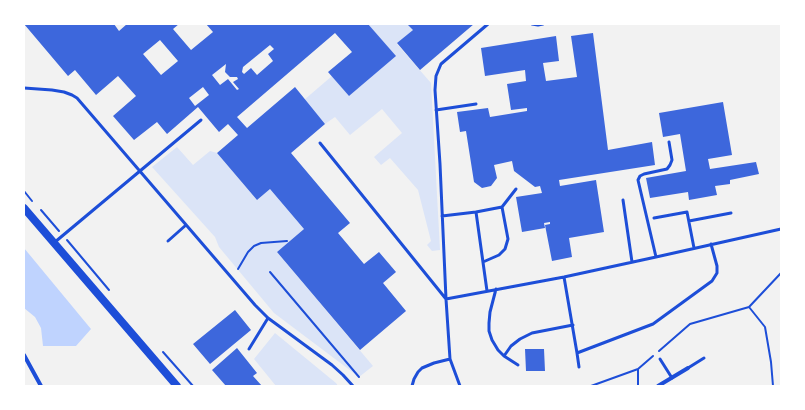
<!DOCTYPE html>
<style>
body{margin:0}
#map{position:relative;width:805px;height:410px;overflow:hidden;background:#f2f2f2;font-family:Helvetica,sans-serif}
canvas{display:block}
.frame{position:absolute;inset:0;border:25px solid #fff;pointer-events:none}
</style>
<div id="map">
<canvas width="805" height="410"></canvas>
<div class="frame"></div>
</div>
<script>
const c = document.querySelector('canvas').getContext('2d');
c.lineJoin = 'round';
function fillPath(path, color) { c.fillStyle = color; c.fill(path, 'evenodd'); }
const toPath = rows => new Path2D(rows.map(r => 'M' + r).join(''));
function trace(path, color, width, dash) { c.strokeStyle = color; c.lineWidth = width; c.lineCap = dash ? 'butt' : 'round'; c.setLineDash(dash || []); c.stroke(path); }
fillPath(toPath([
 [368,24,407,24,413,30,397,44,431,83,440,250,432,251,427,245,431,241,418,190,390,158,381,165,374,157,402,133,382,109,350,135,335,117,325,124,304,100,332,76,349,96,395,56],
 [177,147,193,165,210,151,217,153,257,200,270,189,304,229,277,252,373,366,359,377,274,313,219,247,215,237,152,167],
 [275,333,336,383,338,386,276,386,254,359]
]), '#dbe4f7');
fillPath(toPath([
 [24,248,91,329,76,346,43,346,41,328,35,317,24,308]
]), '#bfd3fe');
fillPath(toPath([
 [24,24,114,24,119,31,127,24,179,24,173,29,191,50,213,32,206,24,368,24,396,56,349,96,328,72,352,52,335,33,237,117,247,128,295,87,325,124,291,153,350,223,338,233,364,264,379,252,396,272,383,283,406,311,360,350,277,252,304,229,270,189,257,200,217,153,238,135,228,124,219,132,198,107,167,134,157,122,134,140,113,116,136,96,118,76,96,95,75,70,68,76],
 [160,40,178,61,161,75,143,54],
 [270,45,274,49,268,54,273,61,257,75,251,68,244,74,242,72,243,67],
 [226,64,225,72,230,77,237,77,238,79,233,82,239,89,237,90,228,79,220,85,212,75],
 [203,87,209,95,195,106,189,98],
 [407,24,474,24,420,70,397,43,413,30],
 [593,33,608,150,652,142,655,165,559,180,560,186,596,180,604,232,569,238,572,257,552,261,545,225,550,224,550,222,544,223,545,228,522,232,516,197,542,193,540,186,535,187,514,171,512,161,494,165,497,178,491,186,482,188,474,182,466,131,460,132,457,112,488,108,490,117,527,111,527,108,511,110,507,84,526,81,525,70,485,76,481,48,556,36,559,61,543,63,546,81,577,77,571,36],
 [723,102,732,155,708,159,710,169,756,162,759,174,730,180,730,184,715,186,717,195,689,200,688,192,650,198,646,178,686,171,680,134,663,137,659,113],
 [235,310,251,330,210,364,193,344],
 [237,348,257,373,253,376,262,386,226,386,212,370],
 [525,349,544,349,545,371,526,371]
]), '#3d67dc');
trace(toPath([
 [24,191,32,201],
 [41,210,59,231],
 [67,240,109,290],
 [238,269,248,252,254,246,261,243,287,241],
 [270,272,359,377],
 [749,307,765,327,771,362,773,386],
 [659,351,690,324,749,307,781,273],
 [163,352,193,386],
 [638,369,638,386],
 [591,386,638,369,653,356]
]), '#1d4ed8', 2);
trace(toPath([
 [532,24,538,25,543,24],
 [24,88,52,90,64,92,72,95,77,98,255,305,268,318,332,365,343,375,353,386],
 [436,110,476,104],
 [320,143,446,299,564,277,656,257,781,229],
 [623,200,632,262],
 [442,216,476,212],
 [654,218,687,212,694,248],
 [689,221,731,213],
 [168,241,186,225],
 [55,242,201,120],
 [656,257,638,180,640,176,644,174,667,169,670,165,672,160,669,142],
 [483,262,499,255,505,249,508,239,502,207],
 [564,277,577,353,653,324,712,281,717,273,717,266,711,244],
 [496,289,490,312,489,323,489,331,492,340,498,350,504,356,518,365],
 [487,291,476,212,502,207,516,189],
 [249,349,268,318],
 [577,353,579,367],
 [504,356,511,346,520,339,532,333,573,325],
 [660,359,672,378],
 [688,368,704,358],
 [412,386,414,379,418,372,422,368,434,363,450,359],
 [460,386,450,359,446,299,440,164,435,90,436,76,441,64,488,24]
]), '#1d4ed8', 3);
trace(toPath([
 [24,355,41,386],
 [658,386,688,368]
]), '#1d4ed8', 4);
trace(toPath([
 [24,208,177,386]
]), '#1d4ed8', 8);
</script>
